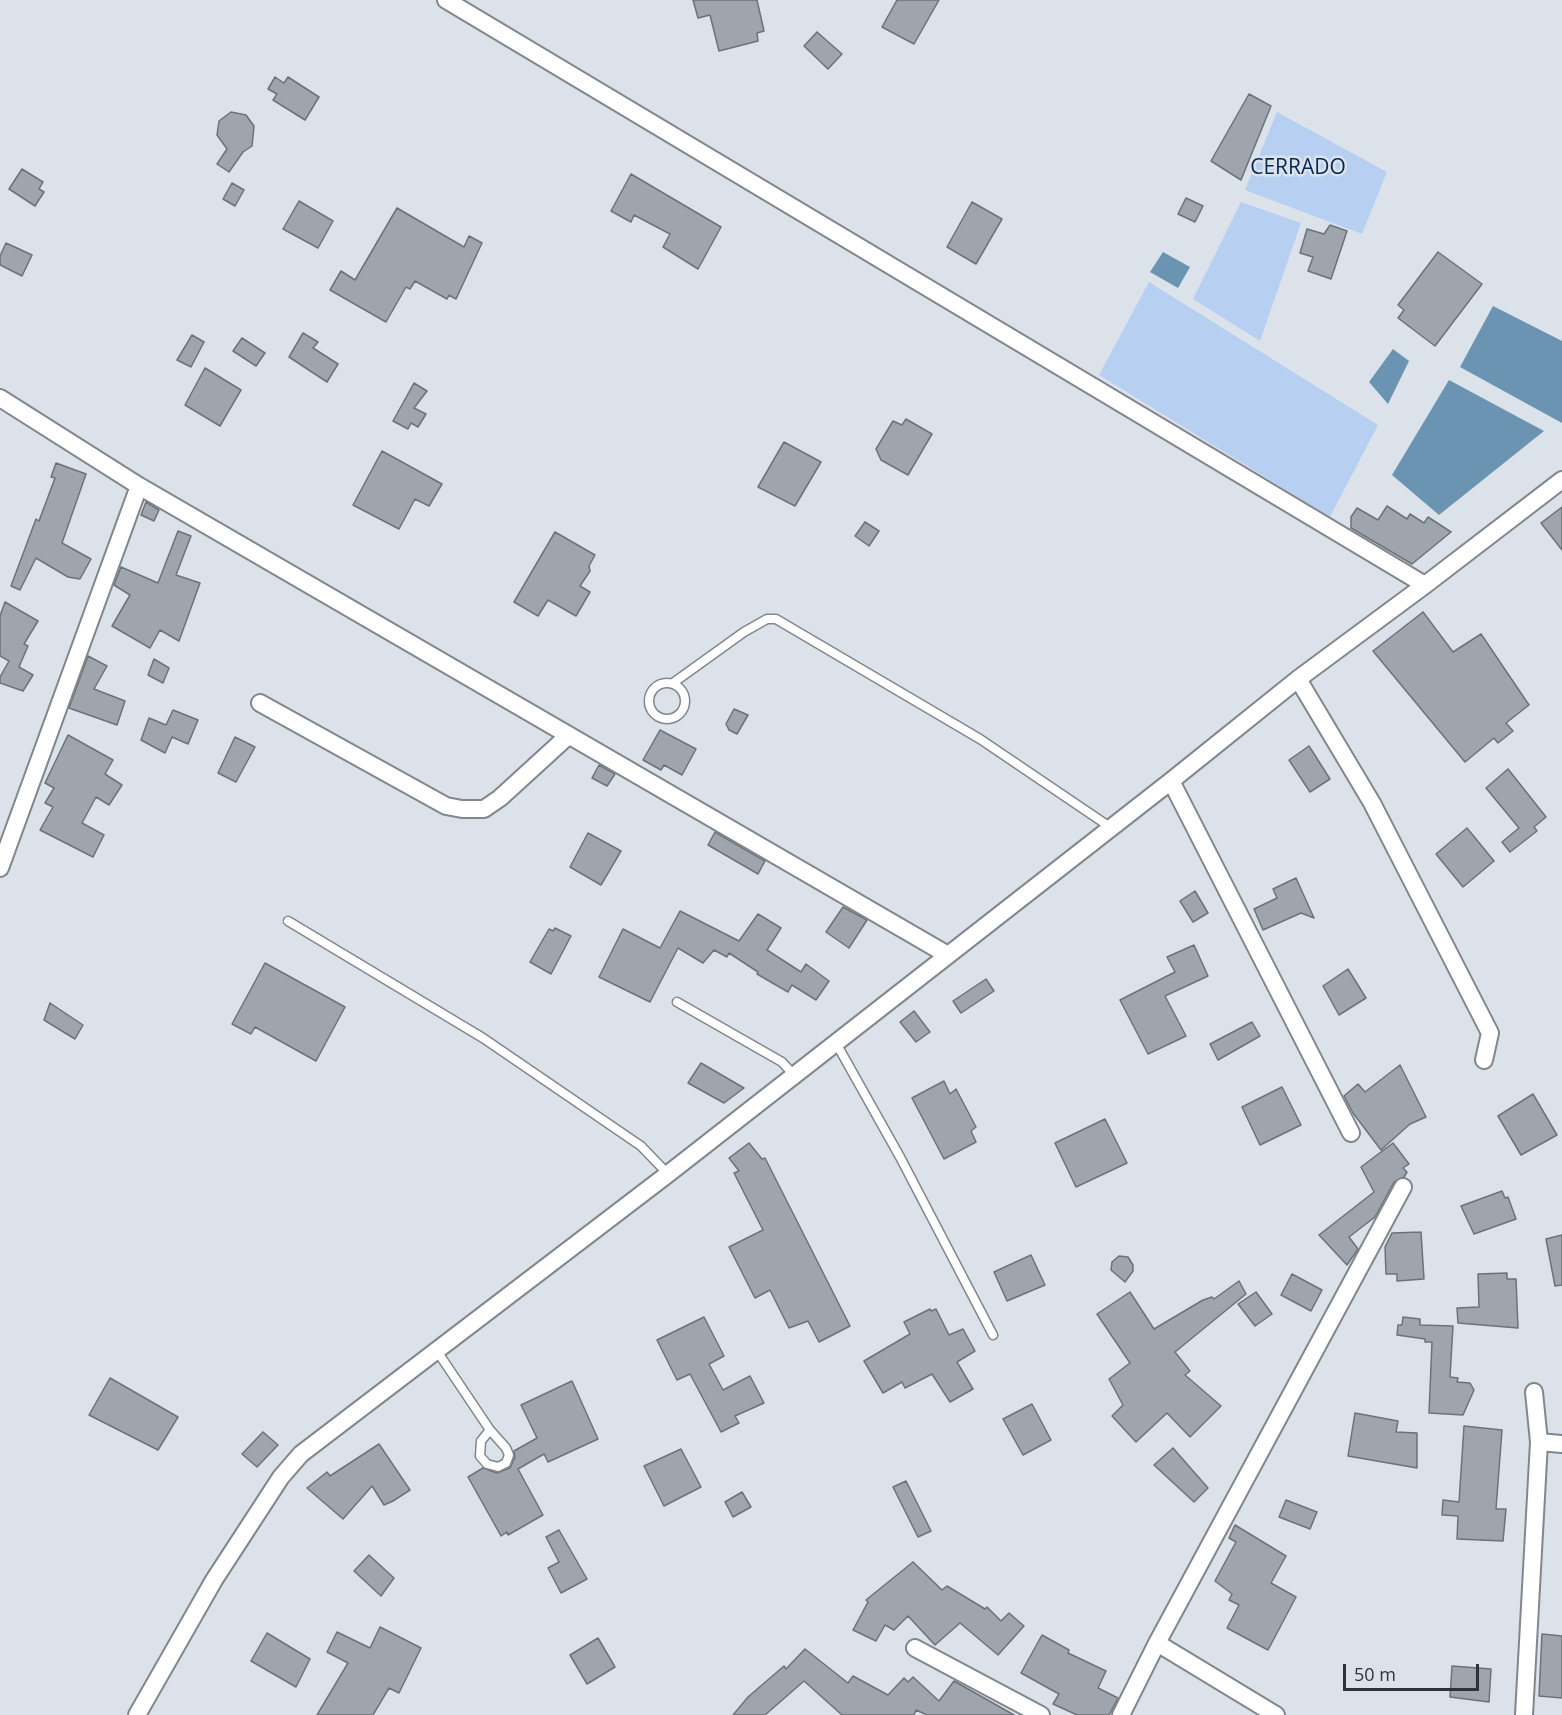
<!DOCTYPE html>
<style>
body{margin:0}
#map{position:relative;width:1562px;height:1715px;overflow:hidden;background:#dce2ea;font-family:"Open Sans",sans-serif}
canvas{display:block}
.scale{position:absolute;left:1343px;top:1664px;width:136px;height:27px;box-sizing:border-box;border:3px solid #303336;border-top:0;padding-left:8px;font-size:18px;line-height:21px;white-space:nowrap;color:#303336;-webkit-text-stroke:4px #dce2ea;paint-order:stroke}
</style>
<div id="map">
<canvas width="1562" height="1715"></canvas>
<div class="scale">50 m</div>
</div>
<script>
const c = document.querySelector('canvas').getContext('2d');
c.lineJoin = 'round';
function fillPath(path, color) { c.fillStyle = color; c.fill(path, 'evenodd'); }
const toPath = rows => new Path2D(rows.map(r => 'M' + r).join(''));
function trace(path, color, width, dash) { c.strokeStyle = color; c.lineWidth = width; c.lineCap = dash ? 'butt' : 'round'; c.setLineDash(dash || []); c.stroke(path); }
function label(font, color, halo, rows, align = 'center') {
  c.font = font + ' "Open Sans",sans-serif'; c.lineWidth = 5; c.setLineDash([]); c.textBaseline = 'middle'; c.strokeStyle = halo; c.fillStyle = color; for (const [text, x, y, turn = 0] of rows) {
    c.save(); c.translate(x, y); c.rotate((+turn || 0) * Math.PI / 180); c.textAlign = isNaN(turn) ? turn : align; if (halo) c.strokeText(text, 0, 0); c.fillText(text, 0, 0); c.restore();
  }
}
fillPath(toPath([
 [1277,112,1387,172,1362,234,1245,190],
 [1241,202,1301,223,1260,341,1193,299],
 [1149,282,1378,425,1330,517,1099,375]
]), '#b7d0f2');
fillPath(toPath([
 [1163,252,1190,267,1178,288,1150,272],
 [1493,306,1562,341,1562,423,1460,367],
 [1393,349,1409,361,1388,404,1369,382],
 [1449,380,1544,431,1439,515,1392,475]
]), '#6a94b1');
const building = toPath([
 [693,0,757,0,764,31,757,33,758,41,719,51,710,15,698,18,693,0],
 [897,0,939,0,914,44,882,27,897,0],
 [817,32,842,54,828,69,804,46,817,32],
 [275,77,284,83,288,77,319,97,305,120,273,100,277,94,268,89,275,77],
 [1249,94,1271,106,1241,180,1211,161,1249,94],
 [231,112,246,115,254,126,252,146,243,152,229,172,217,164,227,149,217,135,219,121,231,112],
 [22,169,43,182,39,189,44,192,35,206,9,189,22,169],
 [631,174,721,227,698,269,663,247,670,234,634,215,631,222,611,211,631,174],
 [232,183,244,190,235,206,223,199,232,183],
 [1186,198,1203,206,1195,222,1178,214,1186,198],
 [299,201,333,221,318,248,283,229,299,201],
 [972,202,1002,219,976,264,947,247,972,202],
 [397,208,464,247,469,236,482,243,456,299,449,295,447,299,415,281,410,289,406,287,386,322,330,290,341,271,355,280,397,208],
 [1330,225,1347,231,1331,279,1308,271,1313,257,1300,253,1307,229,1324,234,1330,225],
 [6,243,32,255,22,276,0,265,0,256,6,243],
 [1438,252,1482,284,1435,346,1398,318,1404,310,1398,305,1438,252],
 [303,333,318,342,313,348,338,364,327,382,289,357,303,333],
 [192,335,204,342,191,367,177,360,192,335],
 [242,338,265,353,256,366,233,351,242,338],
 [205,368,241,390,220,426,185,405,205,368],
 [414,383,427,391,414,408,426,414,418,427,411,423,408,429,393,421,414,383],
 [906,419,932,434,908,475,881,460,876,449,893,421,902,425,906,419],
 [784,442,821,462,795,506,758,487,784,442],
 [382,451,442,484,429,506,415,499,399,529,353,505,382,451],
 [56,463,86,474,62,543,91,559,80,579,68,577,36,558,20,590,11,586,36,519,39,521,55,478,51,477,56,463],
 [146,502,159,510,154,521,141,515,146,502],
 [1387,506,1407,519,1410,514,1424,523,1428,517,1451,532,1412,564,1351,528,1351,517,1357,508,1378,520,1387,506],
 [1562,507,1562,550,1541,523,1562,507],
 [865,522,879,531,869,546,855,536,865,522],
 [178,531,191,536,176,575,200,583,179,641,160,630,150,648,112,626,130,595,114,585,121,567,158,583,178,531],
 [555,532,595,555,589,566,590,571,580,586,590,592,576,616,548,600,538,616,514,602,555,532],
 [5,602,38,621,24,644,28,646,19,667,33,675,23,691,0,683,0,677,9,661,0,656,0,616,5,602],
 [1423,612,1453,652,1481,634,1529,705,1506,723,1513,731,1498,743,1494,738,1465,762,1373,651,1423,612],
 [88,656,107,666,94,689,125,701,117,725,69,708,88,656],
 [154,659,169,668,163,683,148,675,154,659],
 [734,709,748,715,737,734,729,730,726,724,734,709],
 [173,710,198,720,188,744,172,737,165,753,141,740,149,718,166,725,173,710],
 [660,730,696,749,682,775,664,765,661,770,643,760,660,730],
 [68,735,113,760,105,774,122,785,109,805,96,797,82,823,104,835,93,857,40,830,53,807,45,803,54,788,45,783,68,735],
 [235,737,255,747,236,782,218,773,235,737],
 [1309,746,1330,779,1310,792,1289,760,1309,746],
 [599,765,615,774,607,786,592,778,599,765],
 [1508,769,1546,817,1534,827,1537,831,1510,852,1502,842,1519,828,1486,788,1508,769],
 [1467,828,1494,861,1463,887,1436,854,1467,828],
 [715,832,765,861,758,874,708,845,715,832],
 [588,833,621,851,601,885,570,867,588,833],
 [1296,878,1314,918,1301,913,1263,930,1254,909,1277,898,1273,889,1296,878],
 [1195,891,1208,913,1193,922,1180,901,1195,891],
 [843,907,867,920,849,948,826,932,843,907],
 [680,911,739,941,758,914,781,928,767,950,801,972,806,964,829,981,816,1000,792,985,788,992,757,974,758,972,729,953,727,957,714,950,703,963,678,948,650,1002,599,977,623,929,660,948,680,911],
 [555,928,571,936,551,974,530,962,549,929,553,931,555,928],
 [1194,945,1208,976,1165,996,1186,1036,1148,1054,1120,1000,1175,972,1167,957,1194,945],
 [265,963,345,1007,316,1061,255,1027,251,1034,232,1024,265,963],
 [1348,969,1366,998,1339,1015,1323,986,1348,969],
 [986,979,994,991,961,1013,953,1001,986,979],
 [50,1003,83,1025,75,1039,44,1020,50,1003],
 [914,1011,930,1032,916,1042,900,1022,914,1011],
 [1252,1022,1260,1036,1218,1060,1210,1044,1252,1022],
 [701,1063,744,1088,724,1103,688,1083,701,1063],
 [1400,1065,1426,1117,1410,1124,1381,1150,1353,1113,1344,1096,1358,1084,1365,1092,1400,1065],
 [944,1081,950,1094,956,1089,976,1127,971,1131,976,1142,944,1159,912,1098,944,1081],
 [1282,1087,1301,1125,1260,1145,1242,1107,1282,1087],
 [1533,1094,1557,1135,1521,1155,1498,1116,1533,1094],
 [1105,1119,1127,1163,1076,1187,1055,1143,1105,1119],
 [749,1143,762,1159,765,1158,850,1326,819,1342,808,1321,789,1328,770,1290,755,1298,729,1247,763,1230,734,1173,739,1171,729,1158,749,1143],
 [1393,1143,1409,1164,1403,1168,1407,1172,1404,1177,1394,1182,1375,1217,1349,1237,1358,1249,1347,1265,1319,1235,1374,1192,1361,1167,1393,1143],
 [1502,1191,1505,1198,1508,1197,1516,1219,1474,1234,1461,1206,1502,1191],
 [1421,1232,1424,1279,1397,1281,1397,1274,1386,1274,1385,1247,1392,1233,1421,1232],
 [1562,1235,1562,1285,1555,1286,1546,1239,1562,1235],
 [1031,1255,1045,1285,1007,1301,994,1272,1031,1255],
 [1119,1256,1128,1257,1133,1265,1133,1271,1125,1282,1111,1270,1112,1262,1119,1256],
 [1507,1273,1507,1279,1516,1279,1518,1328,1458,1323,1457,1308,1479,1307,1478,1274,1507,1273],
 [1292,1274,1322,1290,1311,1311,1281,1295,1292,1274],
 [1239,1281,1246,1294,1175,1352,1190,1371,1185,1375,1221,1406,1190,1437,1167,1413,1136,1442,1112,1416,1123,1405,1109,1379,1130,1363,1097,1314,1130,1292,1154,1329,1203,1300,1212,1297,1214,1299,1239,1281],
 [1256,1292,1272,1314,1255,1326,1238,1304,1256,1292],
 [930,1309,931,1311,936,1309,949,1335,963,1329,975,1351,957,1362,973,1389,950,1402,932,1374,905,1388,902,1382,883,1393,864,1361,910,1334,904,1322,930,1309],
 [704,1317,724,1356,709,1364,723,1390,750,1376,764,1403,735,1416,739,1423,721,1432,690,1374,677,1380,657,1340,704,1317],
 [1403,1317,1420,1319,1420,1325,1453,1326,1450,1377,1458,1378,1457,1382,1470,1383,1474,1390,1463,1415,1429,1413,1432,1342,1425,1342,1425,1339,1397,1335,1398,1325,1402,1325,1403,1317],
 [110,1378,178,1417,158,1450,89,1415,110,1378],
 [572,1381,598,1439,548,1462,544,1454,518,1469,543,1515,508,1535,507,1532,501,1536,468,1477,483,1468,497,1473,510,1468,515,1457,514,1451,537,1438,521,1405,572,1381],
 [1032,1404,1051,1440,1023,1455,1003,1419,1032,1404],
 [1355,1413,1398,1421,1396,1432,1417,1433,1417,1468,1348,1456,1355,1413],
 [1464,1426,1502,1430,1496,1509,1506,1509,1503,1541,1457,1539,1458,1516,1442,1515,1443,1500,1459,1502,1464,1426],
 [263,1432,278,1445,257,1467,242,1454,263,1432],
 [379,1444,410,1490,393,1501,384,1505,372,1486,343,1519,307,1488,327,1472,330,1476,379,1444],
 [1173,1448,1208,1488,1194,1502,1154,1465,1173,1448],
 [681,1449,701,1487,664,1506,644,1466,681,1449],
 [906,1481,931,1531,918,1537,893,1487,906,1481],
 [742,1492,751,1507,733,1517,725,1502,742,1492],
 [1286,1500,1317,1512,1310,1529,1279,1517,1286,1500],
 [1235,1525,1286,1556,1271,1583,1296,1597,1268,1650,1227,1628,1239,1605,1229,1600,1232,1594,1215,1581,1236,1542,1229,1538,1235,1525],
 [559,1530,587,1579,561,1593,548,1568,559,1562,546,1537,559,1530],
 [369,1555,394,1578,381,1596,354,1571,369,1555],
 [913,1562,942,1590,947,1586,985,1609,987,1607,1001,1621,1009,1613,1024,1626,998,1655,960,1623,935,1645,908,1616,894,1630,885,1625,876,1641,853,1630,868,1602,866,1600,913,1562],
 [380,1627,421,1648,399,1693,389,1688,373,1715,317,1715,348,1663,327,1652,337,1632,370,1648,380,1627],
 [267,1633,310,1659,296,1687,251,1661,267,1633],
 [1542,1634,1562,1636,1562,1698,1539,1696,1542,1634],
 [1042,1635,1069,1650,1068,1653,1106,1671,1098,1688,1118,1698,1109,1715,1077,1715,1053,1704,1059,1694,1021,1673,1042,1635],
 [598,1638,615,1667,587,1684,570,1655,598,1638],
 [805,1649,848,1683,853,1676,888,1695,904,1678,908,1682,913,1677,939,1701,954,1681,1014,1715,927,1715,916,1710,914,1715,842,1715,804,1681,765,1715,733,1715,748,1697,784,1666,786,1669,805,1649],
 [1452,1666,1491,1669,1489,1702,1450,1697,1452,1666]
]);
fillPath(building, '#9fa5ad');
trace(building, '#6d727a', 1.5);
const lane = toPath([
 '649 701a18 18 0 1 1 36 0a18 18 0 1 1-36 0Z',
 [673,683,744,632,767,619,776,619,980,739,1110,827],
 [288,921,483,1038,641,1146,668,1174],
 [677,1002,782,1062,794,1075],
 [836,1043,900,1157,993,1335],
 [437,1351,490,1430,506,1448,509,1455,506,1463,498,1467,487,1464,480,1456,481,1441,490,1430]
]);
const street = toPath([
 [446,0,1425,585],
 [0,398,139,486,946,954],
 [1298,679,1372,803,1490,1033,1484,1060],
 [260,703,446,806,462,809,484,809,500,798,569,735],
 [1171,781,1351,1133],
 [0,868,139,486],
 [1539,1442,1562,1444],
 [1157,1643,1276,1715],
 [915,1648,1041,1715],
 [137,1715,214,1580,281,1477,301,1454,668,1174,1171,781,1298,679,1425,585,1562,480],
 [1121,1715,1157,1643,1403,1187],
 [1524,1715,1539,1442,1534,1392]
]);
trace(lane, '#82878f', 11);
trace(street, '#82878f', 20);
trace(lane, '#fff', 8);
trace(street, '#fff', 16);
label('21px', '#032957', '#dce2ea', [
 ["CERRADO",1298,168]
]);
</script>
